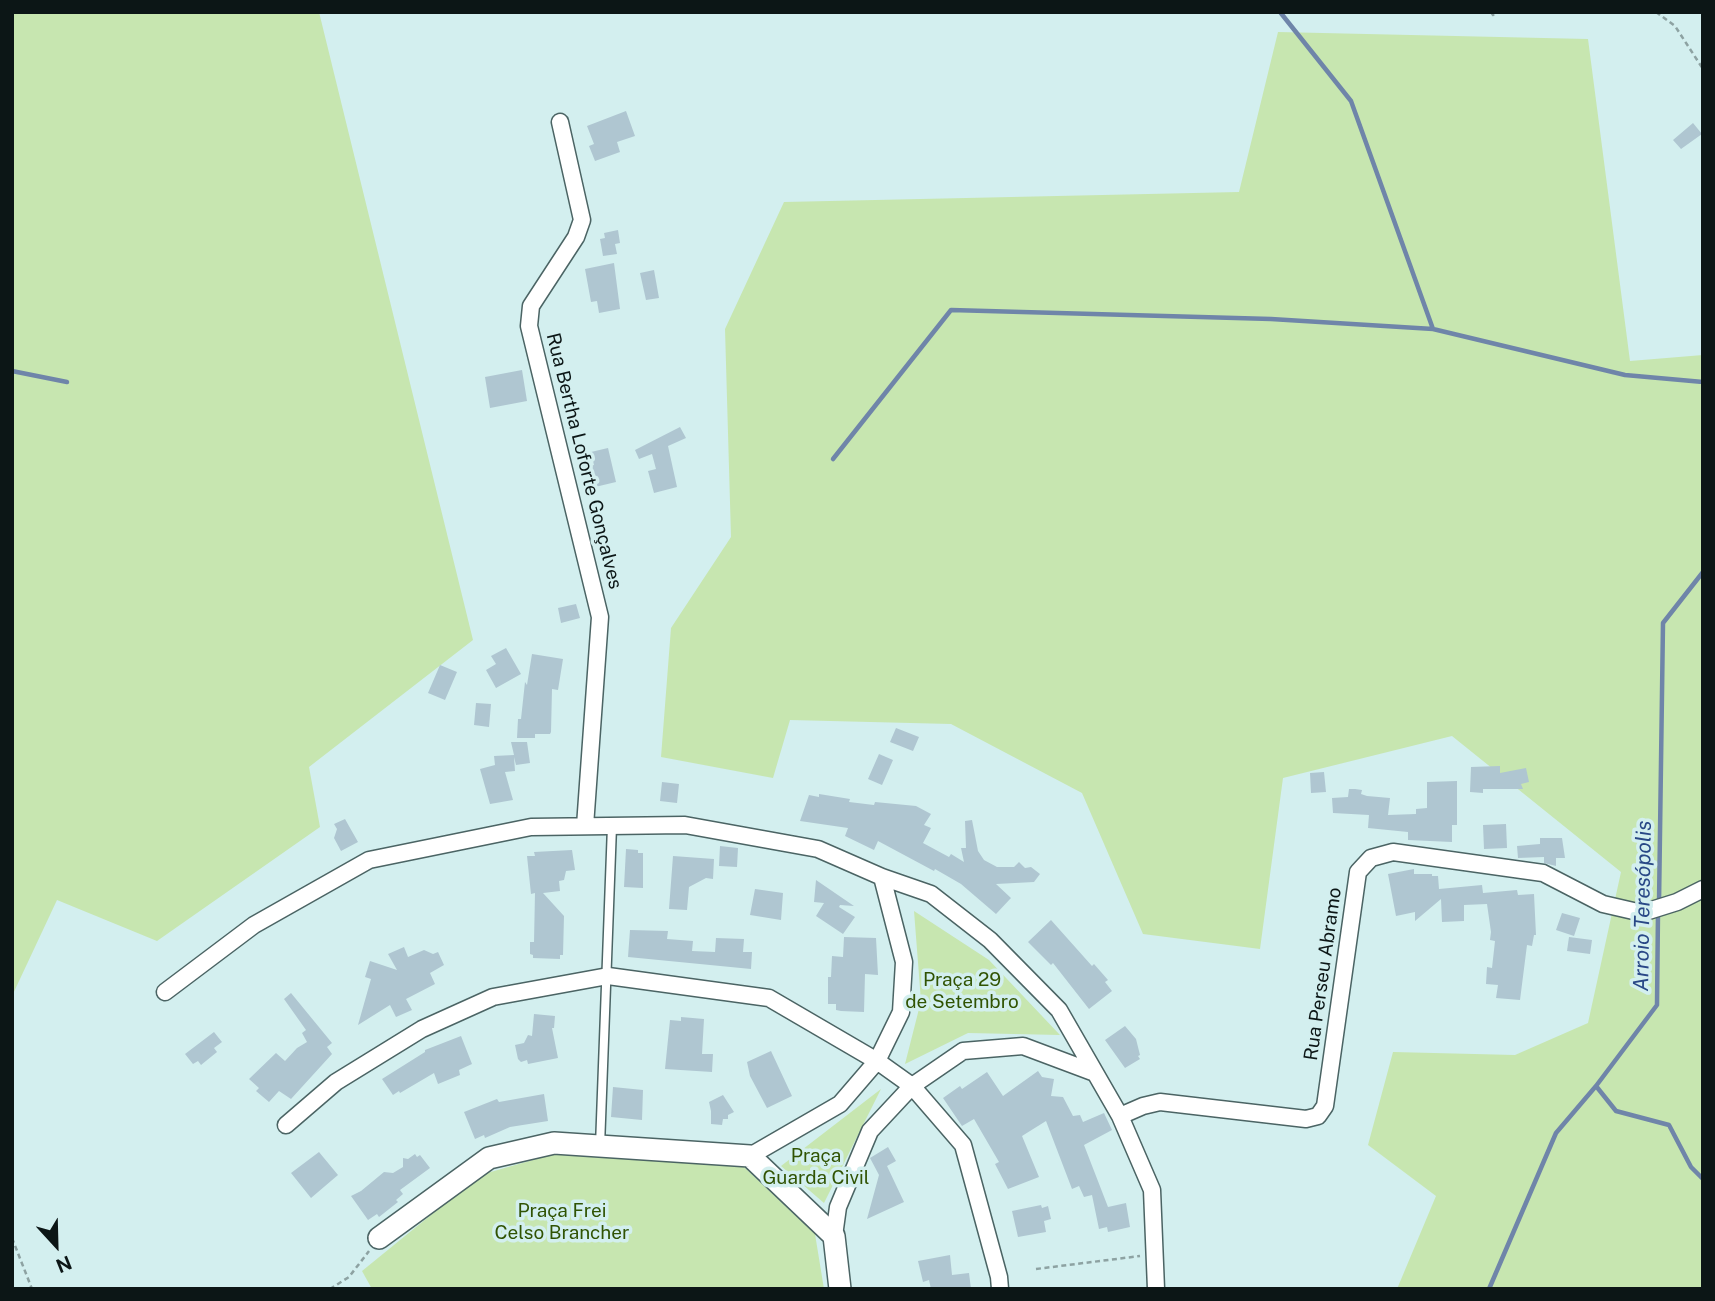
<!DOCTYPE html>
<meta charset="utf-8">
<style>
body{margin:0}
#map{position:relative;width:1715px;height:1301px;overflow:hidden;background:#d3efef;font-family:"Public Sans",sans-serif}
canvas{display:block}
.frame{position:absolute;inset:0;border:14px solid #0c1616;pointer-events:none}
.north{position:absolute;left:21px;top:1210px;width:70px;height:70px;-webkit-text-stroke:5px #d3efef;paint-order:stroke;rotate:158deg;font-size:19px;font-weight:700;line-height:28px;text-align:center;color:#0c1616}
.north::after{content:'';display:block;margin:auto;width:24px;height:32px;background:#0c1616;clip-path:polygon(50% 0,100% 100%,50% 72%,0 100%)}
</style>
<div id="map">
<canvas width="1715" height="1301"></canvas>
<div class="frame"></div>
<div class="north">N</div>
</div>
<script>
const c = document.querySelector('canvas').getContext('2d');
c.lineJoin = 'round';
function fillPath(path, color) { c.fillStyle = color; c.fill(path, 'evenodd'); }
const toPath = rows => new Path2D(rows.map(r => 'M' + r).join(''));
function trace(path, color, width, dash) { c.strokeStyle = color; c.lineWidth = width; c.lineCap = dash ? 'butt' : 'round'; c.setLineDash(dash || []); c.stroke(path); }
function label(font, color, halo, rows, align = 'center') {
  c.font = font + ' "Public Sans",sans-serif'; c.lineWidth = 7; c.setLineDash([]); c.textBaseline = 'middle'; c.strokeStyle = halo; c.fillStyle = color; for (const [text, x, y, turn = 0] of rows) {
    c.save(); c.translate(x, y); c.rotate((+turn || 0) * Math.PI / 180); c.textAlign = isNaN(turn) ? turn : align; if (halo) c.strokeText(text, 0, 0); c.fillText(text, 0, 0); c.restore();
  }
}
fillPath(toPath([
 [12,12,319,12,473,640,309,767,320,827,157,941,57,900,12,996],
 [1278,32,1588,39,1630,361,1703,355,1703,1289,1397,1289,1436,1196,1368,1145,1393,1052,1515,1055,1588,1023,1621,872,1452,736,1283,778,1260,949,1143,934,1082,793,951,724,790,720,773,778,661,757,671,628,731,537,725,329,784,202,1239,192],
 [914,911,989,960,1060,1035,968,1033,905,1064,921,1001],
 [881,1089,824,1203,781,1166],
 [554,1154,742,1165,815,1234,824,1289,372,1289,362,1271,480,1175]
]), '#c7e6b0');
trace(toPath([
 [1280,12,1351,101,1433,329],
 [12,371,67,382],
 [833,459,951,310,1271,319,1433,329,1625,375,1703,382],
 [1659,903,1663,623,1703,572],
 [1596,1086,1616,1111,1669,1125,1691,1167,1703,1179],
 [1489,1289,1556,1133,1596,1086,1657,1005,1658,912]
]), '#6f85a9', 4.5);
fillPath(toPath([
 [626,111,635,136,617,142,620,152,595,161,589,146,594,144,587,126],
 [1693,123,1702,134,1681,149,1673,140],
 [618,230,620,243,615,244,617,254,603,256,600,239,605,238,604,233],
 [614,263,620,309,599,313,597,301,591,302,585,269],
 [654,270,659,298,646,300,640,273],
 [522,370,527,401,490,408,485,377],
 [680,427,686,438,668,446,677,487,654,493,648,471,656,469,652,454,639,459,635,450],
 [608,448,616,482,595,487,590,466,594,465,591,452],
 [576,604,580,618,561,623,558,608],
 [506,648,521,674,496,688,486,670,496,664,491,656],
 [532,654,563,659,558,690,552,689,551,732,550,734,535,734,535,738,517,738,518,719,521,719,525,682,527,685],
 [440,665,457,672,445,700,428,693],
 [476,703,491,704,489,727,474,725],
 [896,728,919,737,913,751,890,742],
 [511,742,527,742,530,763,516,765,514,757,515,771,505,772,513,800,490,804,480,769,495,765,494,756,514,755],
 [879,754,893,760,882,785,868,779],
 [1500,766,1500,773,1526,768,1529,782,1521,784,1523,789,1483,789,1483,793,1470,792,1471,767],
 [1324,772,1326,792,1311,793,1310,773],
 [1457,781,1457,825,1452,825,1452,842,1408,840,1408,832,1368,828,1369,815,1333,813,1332,798,1348,797,1349,789,1355,789,1362,790,1361,794,1367,796,1390,798,1388,815,1416,814,1416,809,1427,808,1427,782],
 [662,782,679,784,677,803,660,801],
 [819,794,850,799,849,802,874,805,875,802,916,806,931,814,924,825,931,828,923,843,949,857,951,854,964,862,961,848,966,848,965,821,972,820,978,851,984,860,997,867,1014,867,1019,862,1025,868,1031,867,1040,874,1034,882,996,884,1011,898,996,914,961,884,935,869,934,871,878,841,874,850,845,836,848,828,800,821,809,795,819,797],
 [345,819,358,842,341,851,334,838,337,829,334,824],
 [1506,824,1507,848,1484,849,1483,825],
 [1540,838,1562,838,1565,858,1556,858,1556,866,1544,863,1544,857,1518,858,1517,846,1540,844],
 [720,846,738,848,737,867,719,866],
 [626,849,638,850,638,853,643,853,643,888,624,887],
 [572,850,575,870,566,871,564,880,559,881,560,891,543,893,564,916,563,955,560,955,560,959,533,958,533,955,530,954,530,942,534,942,535,893,531,894,527,856,535,856,534,852],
 [673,856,714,859,713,879,706,878,689,887,687,910,669,909],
 [1414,869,1414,874,1432,874,1432,876,1438,876,1439,889,1482,885,1483,893,1517,890,1518,895,1534,894,1536,935,1534,935,1532,946,1527,945,1520,1000,1496,998,1498,985,1486,984,1487,967,1492,968,1495,941,1490,940,1491,932,1487,904,1464,905,1464,921,1442,922,1441,899,1415,921,1415,912,1396,916,1388,874],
 [816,880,854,906,840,905,839,907,855,917,843,934,816,916,824,903,814,902],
 [755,889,783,893,781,920,750,915],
 [1562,913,1580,918,1574,936,1556,930],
 [1051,920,1092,966,1094,964,1108,980,1105,982,1112,991,1089,1009,1053,963,1051,965,1028,942],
 [630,930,668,931,667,939,693,941,692,951,715,952,716,938,744,939,743,952,752,952,751,969,628,957],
 [844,937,876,938,878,975,865,974,864,1012,841,1011,836,1010,836,1004,828,1004,828,977,831,977,832,956,843,957],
 [1569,937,1592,940,1590,954,1567,951],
 [404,947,408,957,424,950,433,954,438,952,444,965,430,973,435,984,406,999,412,1010,396,1017,390,1005,358,1025,371,979,365,977,370,961,397,970,388,954],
 [291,993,332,1043,327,1047,332,1054,291,1099,279,1091,269,1102,256,1091,259,1088,249,1079,276,1053,285,1061,297,1048,307,1042,302,1033,306,1030,284,999],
 [534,1014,555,1016,554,1028,552,1028,558,1058,528,1064,527,1060,521,1062,518,1059,515,1045,524,1043,528,1035,532,1036],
 [681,1017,704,1019,702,1054,713,1054,712,1072,665,1069,670,1020,681,1021],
 [1125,1026,1136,1039,1140,1055,1138,1056,1140,1059,1125,1068,1105,1040],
 [214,1032,222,1042,214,1048,217,1052,201,1065,198,1061,193,1064,185,1054],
 [461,1036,472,1064,459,1070,460,1075,438,1084,434,1073,400,1093,399,1091,393,1095,382,1079,425,1052,425,1050],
 [771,1051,792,1096,767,1108,750,1076,747,1062],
 [1038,1071,1042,1077,1054,1079,1051,1096,1063,1097,1073,1116,1080,1115,1083,1122,1104,1113,1112,1130,1084,1145,1108,1207,1126,1203,1130,1227,1108,1232,1107,1227,1099,1229,1092,1195,1084,1197,1079,1186,1072,1189,1046,1121,1022,1136,1039,1177,1008,1189,995,1164,999,1162,974,1119,962,1126,943,1098,960,1086,962,1089,987,1072,1003,1096],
 [613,1087,643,1090,642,1120,611,1117],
 [544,1094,548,1121,510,1127,485,1138,484,1135,475,1139,464,1112,497,1099,499,1102],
 [723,1095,734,1112,728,1115,728,1119,723,1119,722,1125,711,1124,711,1111,709,1102],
 [888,1147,896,1161,887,1166,904,1202,867,1219,879,1175,870,1158],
 [319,1152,338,1175,311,1198,291,1173],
 [415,1154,417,1157,420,1155,430,1168,400,1190,403,1194,396,1200,398,1202,379,1217,377,1214,368,1220,351,1196,361,1191,384,1172,393,1173,403,1167,403,1158,408,1159],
 [1041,1205,1042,1208,1048,1206,1051,1219,1044,1221,1046,1232,1018,1237,1012,1211],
 [950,1255,952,1275,969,1273,971,1289,931,1289,929,1280,923,1282,918,1261]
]), '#afc6d1');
const lane = toPath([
 [600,1146,612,826]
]);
const street = toPath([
 [560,122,582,220,576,237,531,306,529,326,600,617,585,826],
 [165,992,254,925,369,860,531,827,685,825,818,849,882,877,931,894,990,940,1059,1010,1120,1116,1152,1190,1156,1289],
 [1120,1116,1143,1106,1160,1102,1306,1119,1318,1116,1325,1106,1358,872,1371,858,1393,852,1543,873,1603,904,1642,913,1677,902,1703,889],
 [286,1125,336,1082,422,1029,493,997,608,976,769,998,877,1061,912,1086,963,1145,999,1277,1000,1289],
 [750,1156,840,1104,877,1061,901,1012,904,962,882,877],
 [834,1236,838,1207,870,1131,912,1086,963,1051,1023,1046,1095,1073]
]);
const secondary = toPath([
 [379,1238,489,1158,554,1143,750,1156,834,1236,840,1289]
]);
trace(lane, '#4b6464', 11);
trace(street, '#4b6464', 19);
trace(secondary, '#4b6464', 24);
trace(toPath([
 [1491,12,1493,15,1498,12],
 [1656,12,1675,26,1703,69],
 [12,1238,32,1289],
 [1036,1269,1140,1256],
 [330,1289,349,1277,369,1251]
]), '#8da2a2', 2.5, [5, 3.5]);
trace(lane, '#fff', 8);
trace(street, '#fff', 16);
trace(secondary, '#fff', 21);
label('19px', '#0c1616', '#d3efef', [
 ["Rua Bertha Loforte Gonçalves",584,461,76],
 ["Rua Perseu Abramo",1323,974,-82]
]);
label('19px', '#305303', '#d3efef', [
 ["Praça 29",962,980],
 ["de Setembro",962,1002],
 ["Praça",816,1156],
 ["Guarda Civil",816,1178],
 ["Praça Frei",562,1211],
 ["Celso Brancher",562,1233]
]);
label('italic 21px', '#294886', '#d3efef', [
 ["Arroio Teresópolis",1643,906,-89]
]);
</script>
